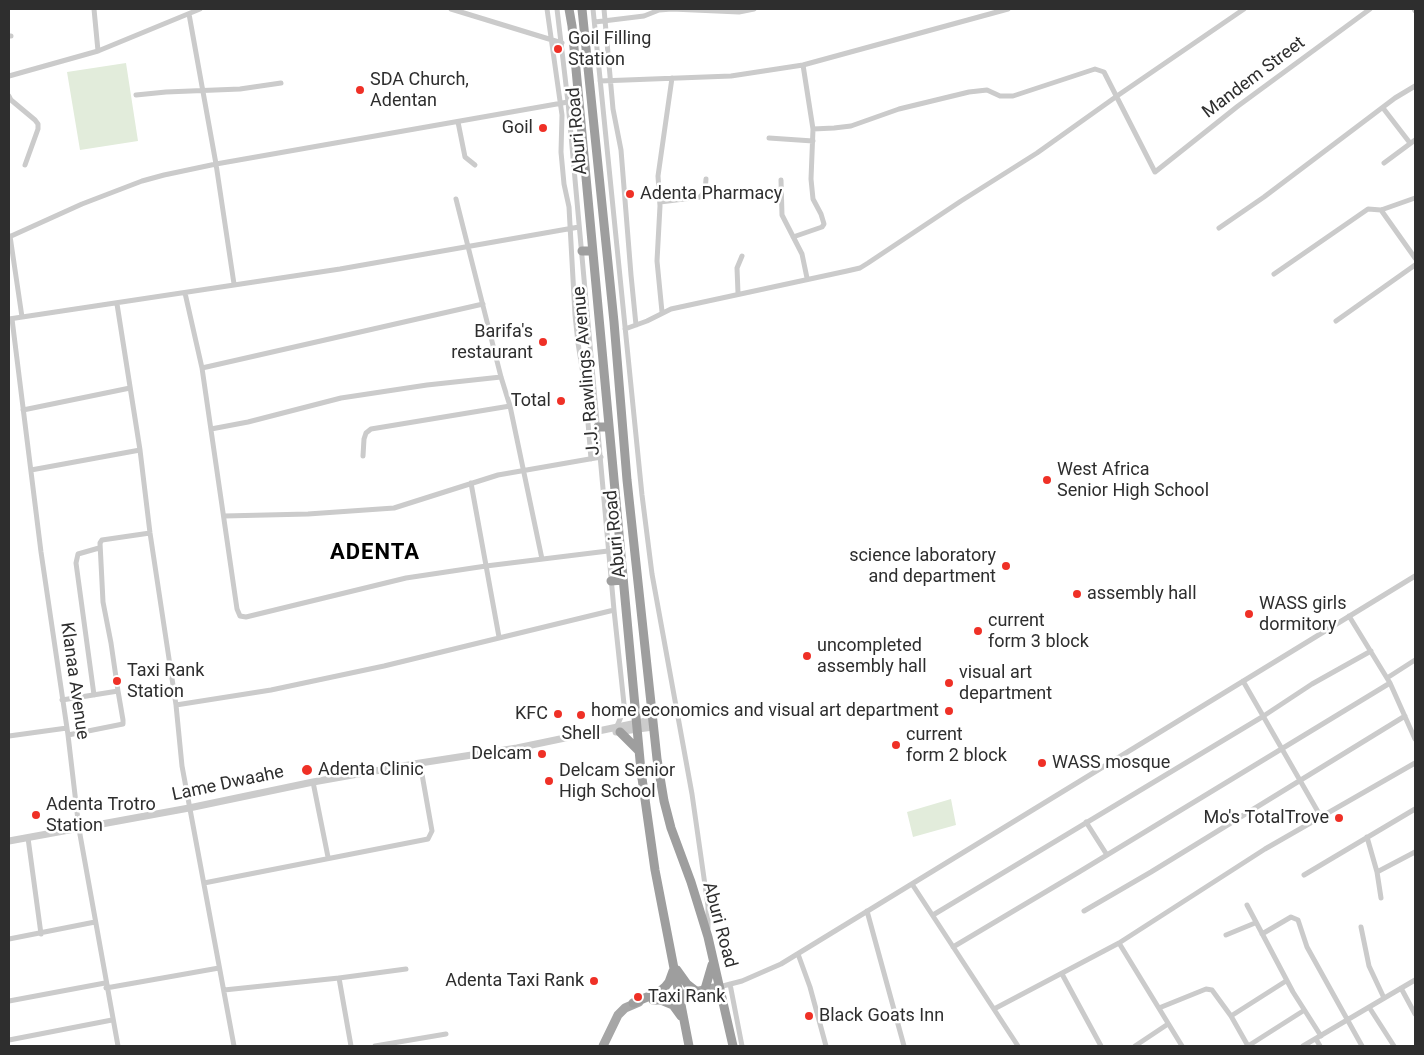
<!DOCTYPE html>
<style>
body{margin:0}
#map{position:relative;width:1424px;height:1055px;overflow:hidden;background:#fff;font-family:Roboto,sans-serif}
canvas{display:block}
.frame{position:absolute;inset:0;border:10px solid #2e2e2e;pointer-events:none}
</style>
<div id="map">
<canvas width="1424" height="1055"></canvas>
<div class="frame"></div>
</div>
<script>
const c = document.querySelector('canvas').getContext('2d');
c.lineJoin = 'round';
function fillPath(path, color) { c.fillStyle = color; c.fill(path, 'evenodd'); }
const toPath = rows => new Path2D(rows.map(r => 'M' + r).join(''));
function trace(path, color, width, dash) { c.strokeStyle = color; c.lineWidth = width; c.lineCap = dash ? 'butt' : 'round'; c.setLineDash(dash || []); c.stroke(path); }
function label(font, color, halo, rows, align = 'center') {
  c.font = font + ' Roboto,sans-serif'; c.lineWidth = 5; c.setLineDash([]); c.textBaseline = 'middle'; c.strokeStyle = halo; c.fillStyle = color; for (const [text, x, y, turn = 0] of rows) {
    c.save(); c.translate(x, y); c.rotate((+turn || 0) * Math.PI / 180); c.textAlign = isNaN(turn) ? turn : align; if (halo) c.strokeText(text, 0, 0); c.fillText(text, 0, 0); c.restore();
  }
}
fillPath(toPath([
 [126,63,138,141,80,150,67,72],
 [951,799,956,825,913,837,907,812]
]), '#e2ecdb');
trace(toPath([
 [94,9,98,51],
 [451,9,562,43],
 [547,9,562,115,561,152,564,184,569,207,575,315,578,343,585,386,591,459],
 [557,9,568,102,614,610,624,704,624,710,617,726],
 [593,9,642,495,652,574,692,794,708,906,708,928],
 [604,9,613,109,621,150,631,275,636,325],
 [1414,9,1415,11],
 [189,14,216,164,234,284],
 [595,22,644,16,659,10,672,9,739,12,754,9],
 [9,36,11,36],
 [9,76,98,51,200,9],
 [600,81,731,76,803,65,1008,9],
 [136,95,166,92,240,89,281,83],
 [9,96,11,100,35,120,38,124,38,129,25,165],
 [1383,108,1410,143],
 [458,122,465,157,475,165],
 [813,129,834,128,851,126,899,109,969,92,987,90,1000,96,1013,96,1095,69,1104,72,1155,172,1238,106,1370,9],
 [769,138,813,141],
 [1384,163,1415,140],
 [781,180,782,215,802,254,807,278],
 [456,199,501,377,510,406,542,559],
 [660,202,700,197,705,191,706,179],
 [1381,210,1415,258],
 [1219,228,1264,197,1395,98,1415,86],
 [10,236,22,317],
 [9,237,82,204,142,181,164,175,216,164,568,102],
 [793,237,822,227,824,224,821,214,813,199,811,179,813,129,803,65],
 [1274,274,1368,209,1381,210,1415,198],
 [185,293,202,368,237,609,240,616,246,617,406,578,486,566,608,551],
 [738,293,737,268,742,256],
 [117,304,140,450,150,533,176,705,182,766,234,1046],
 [662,312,657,261,660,206,658,176,672,78],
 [9,319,340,269,579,227],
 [12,319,41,552,68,735,79,829,118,1046],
 [1336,321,1415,265],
 [625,329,647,321,671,309,847,271,860,268,868,263,961,201,1037,153,1117,96,1244,9],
 [202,368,483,304],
 [23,410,130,388],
 [211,429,248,422,341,398,427,385,501,377],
 [363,456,364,439,366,433,371,429,510,406],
 [31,470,140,450],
 [471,483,499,637],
 [224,516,308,514,394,508,498,475,601,457],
 [1349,616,1390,683,1415,739],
 [1387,678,1415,660],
 [1243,681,1321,817],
 [94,695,76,563,78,554,99,548],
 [62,700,118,691,111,643,103,602,100,543,102,540,150,533],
 [176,705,271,690,384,666,614,610],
 [68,735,123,724,123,720,118,691],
 [9,736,67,728],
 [313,782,328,857],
 [1086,822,1107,855],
 [1367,837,1377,872,1381,898],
 [28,838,41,934],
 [1377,872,1415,852],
 [1304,875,1415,809],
 [204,883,428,839,432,831,420,763],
 [912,884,1018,1046],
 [1247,905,1293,992,1321,1036],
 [867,911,904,1046],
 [1084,911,1151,872,1405,716],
 [933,915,1262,717,1312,684,1371,651],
 [1361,927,1369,966,1384,998],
 [1262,934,1291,917,1298,920,1307,947,1362,1046],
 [1226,935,1255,923],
 [9,939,95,922],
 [1119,943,1182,1046],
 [953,947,1079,872,1390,683],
 [798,954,810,987,826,1046],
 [1062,974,1101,1046],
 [339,978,351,1046],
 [730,984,742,1046],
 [719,987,742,981,781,964,1415,576],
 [106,988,219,968],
 [1401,988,1415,1014],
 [224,990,339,978,406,969],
 [9,1001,105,983],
 [1369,1007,1394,1046],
 [1159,1008,1206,989,1212,990,1231,1016,1248,1046],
 [994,1009,1119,943,1265,849,1415,763],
 [1231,1016,1286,981],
 [1316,1039,1320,1046],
 [9,1040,112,1020],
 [375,1046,446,1034],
 [1135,1046,1168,1024],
 [1248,1046,1303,1011],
 [1303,1046,1415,980]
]), '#cbcbcb', 5);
trace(toPath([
 [616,732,653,727],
 [9,841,189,808,313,782,420,763,517,748,651,720]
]), '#cbcbcb', 7);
trace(toPath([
 [654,1000,719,987],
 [603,1046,618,1015,625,1008,639,1002]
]), '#a6a6a6', 9);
trace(toPath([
 [569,9,572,26,641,771,655,870,689,1046],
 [582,9,614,322,627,480,657,759,664,801,671,828,691,882,708,937,733,1046],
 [582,251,592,251],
 [598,427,609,427],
 [611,581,623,580],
 [620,732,639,751],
 [677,970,687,984,696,991],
 [705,989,712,965],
 [653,1000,661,1000,673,1005,681,1016],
 [633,1003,659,992,665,987,669,982,673,971]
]), '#9e9e9e', 9);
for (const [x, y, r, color] of [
 [558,49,5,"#ef3026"],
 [360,90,5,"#ef3026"],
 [543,128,5,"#ef3026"],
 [630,194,5,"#ef3026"],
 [543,342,5,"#ef3026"],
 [561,401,5,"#ef3026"],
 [1047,480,5,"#ef3026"],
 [1006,566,5,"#ef3026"],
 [1077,594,5,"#ef3026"],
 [1249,614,5,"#ef3026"],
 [978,631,5,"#ef3026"],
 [807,656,5,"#ef3026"],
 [117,681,5,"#ef3026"],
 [949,683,5,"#ef3026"],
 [949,711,5,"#ef3026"],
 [558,714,5,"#ef3026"],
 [581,715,5,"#ef3026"],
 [896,745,5,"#ef3026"],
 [542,754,5,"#ef3026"],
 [1042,763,5,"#ef3026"],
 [307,770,6,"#ef3026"],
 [549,781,5,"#ef3026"],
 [36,815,5,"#ef3026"],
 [1339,818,5,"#ef3026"],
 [594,981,5,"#ef3026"],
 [638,997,5,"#ef3026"],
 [809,1016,5,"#ef3026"]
]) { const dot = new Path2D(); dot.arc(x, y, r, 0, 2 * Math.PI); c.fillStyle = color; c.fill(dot); trace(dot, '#fff', 2); }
label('18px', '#2e2e2e', '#fff', [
 ["Goil Filling",568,39],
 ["Station",568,60],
 ["SDA Church,",370,80],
 ["Adentan",370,101],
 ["Goil",533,128,"right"],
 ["Adenta Pharmacy",640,194],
 ["Barifa's",533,332,"right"],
 ["restaurant",533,353,"right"],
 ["Total",551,401,"right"],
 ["West Africa",1057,470],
 ["Senior High School",1057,491],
 ["science laboratory",996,556,"right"],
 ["and department",996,577,"right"],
 ["assembly hall",1087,594],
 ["WASS girls",1259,604],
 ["dormitory",1259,625],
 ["current",988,621],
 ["form 3 block",988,642],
 ["uncompleted",817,646],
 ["assembly hall",817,667],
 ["Taxi Rank",127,671],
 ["Station",127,692],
 ["visual art",959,673],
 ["department",959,694],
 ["home economics and visual art department",939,711,"right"],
 ["KFC",548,714,"right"],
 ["Shell",581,734,"center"],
 ["current",906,735],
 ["form 2 block",906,756],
 ["Delcam",532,754,"right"],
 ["WASS mosque",1052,763],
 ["Adenta Clinic",318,770],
 ["Delcam Senior",559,771],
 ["High School",559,792],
 ["Adenta Trotro",46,805],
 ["Station",46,826],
 ["Mo's TotalTrove",1329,818,"right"],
 ["Adenta Taxi Rank",584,981,"right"],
 ["Taxi Rank",648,997],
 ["Black Goats Inn",819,1016]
], 'left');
label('18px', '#2e2e2e', '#fff', [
 ["Mandem Street",1254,78,-37],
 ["Aburi Road",578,131,-95],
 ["J.J. Rawlings Avenue",587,371,-95],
 ["Aburi Road",616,534,-96],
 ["Klanaa Avenue",74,681,82],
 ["Lame Dwaahe",228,784,-12],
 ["Aburi Road",719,925,75]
]);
c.letterSpacing = '1px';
label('bold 22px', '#000', '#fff', [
 ["ADENTA",375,553]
]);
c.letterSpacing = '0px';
</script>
